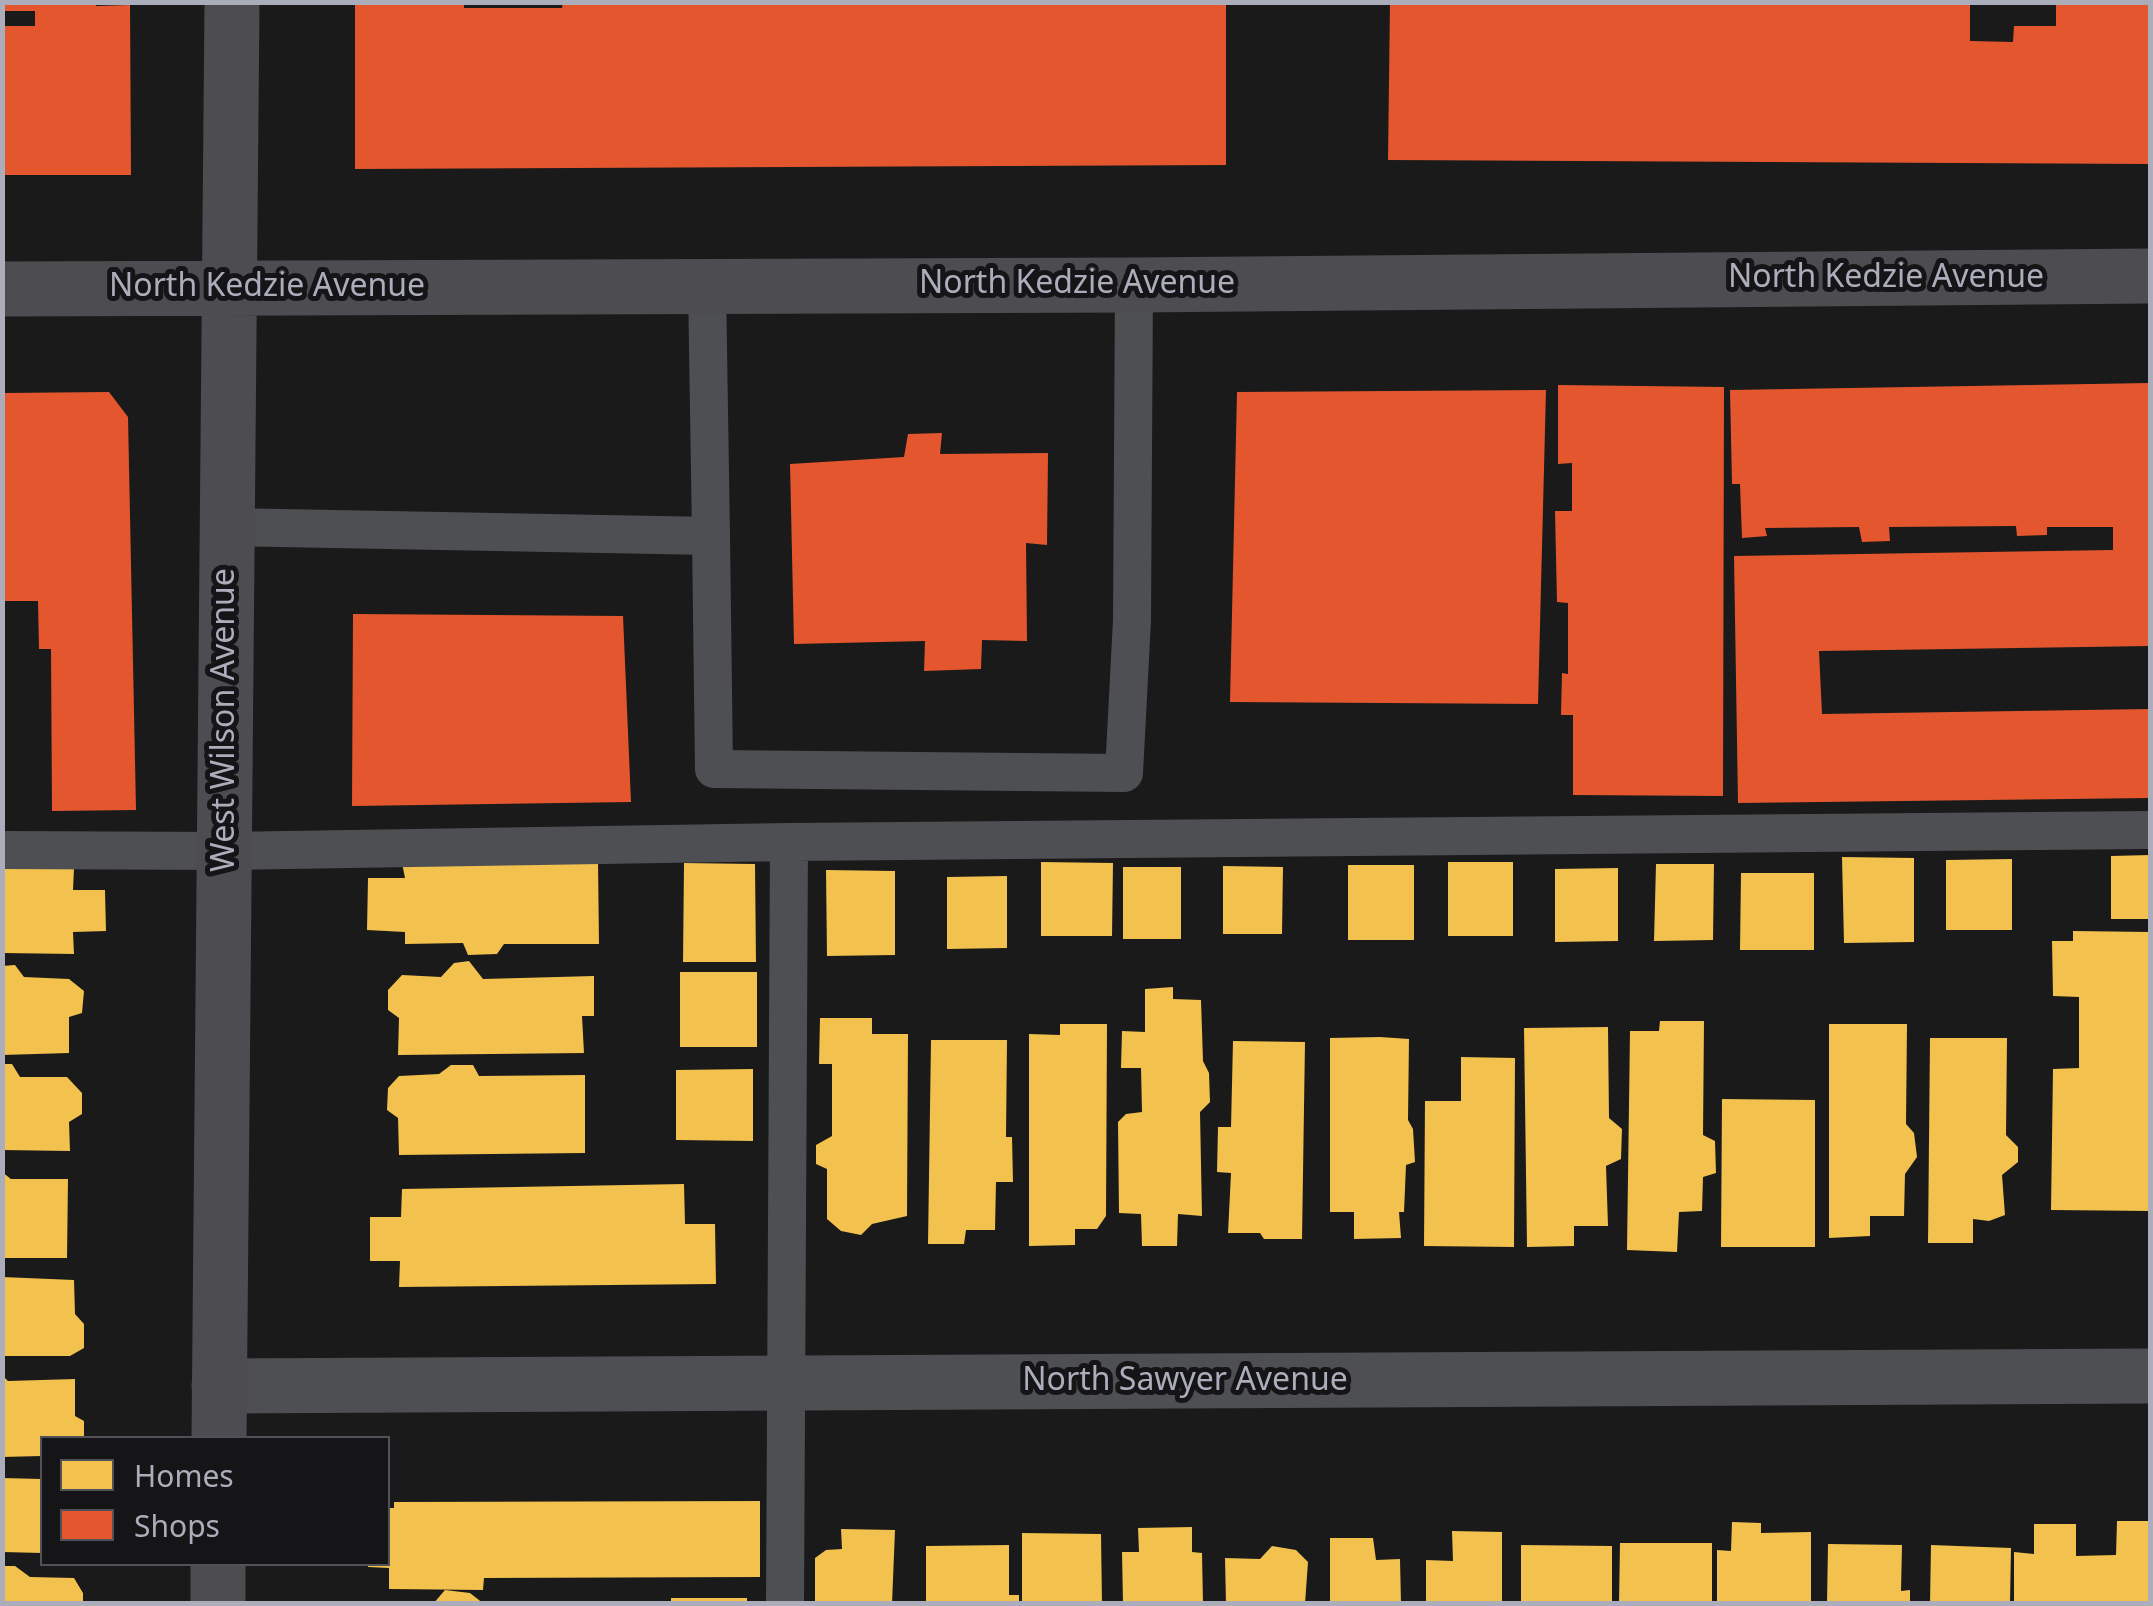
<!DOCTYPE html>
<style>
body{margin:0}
#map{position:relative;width:2153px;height:1606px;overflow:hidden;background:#1a1a1a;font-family:"Noto Sans",sans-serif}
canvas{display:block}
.frame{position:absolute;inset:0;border:5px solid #acadbb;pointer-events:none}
.legend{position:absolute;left:40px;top:1436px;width:350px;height:130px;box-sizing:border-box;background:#151417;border:2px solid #515159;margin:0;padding:12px 18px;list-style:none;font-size:30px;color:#acadbb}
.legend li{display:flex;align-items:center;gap:20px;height:50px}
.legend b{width:50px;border:2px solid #515159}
</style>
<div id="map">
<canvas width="2153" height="1606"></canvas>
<div class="frame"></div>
<ul class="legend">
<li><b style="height:28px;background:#f2c14e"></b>Homes</li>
<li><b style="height:28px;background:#e4572e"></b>Shops</li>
</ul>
</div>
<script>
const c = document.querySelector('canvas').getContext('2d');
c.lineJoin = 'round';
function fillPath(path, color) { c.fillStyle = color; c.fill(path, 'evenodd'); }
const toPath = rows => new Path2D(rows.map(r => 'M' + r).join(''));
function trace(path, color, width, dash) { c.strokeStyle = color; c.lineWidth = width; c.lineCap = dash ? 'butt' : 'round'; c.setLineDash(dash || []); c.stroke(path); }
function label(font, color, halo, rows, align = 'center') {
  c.font = font + ' "Noto Sans",sans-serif'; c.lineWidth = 10; c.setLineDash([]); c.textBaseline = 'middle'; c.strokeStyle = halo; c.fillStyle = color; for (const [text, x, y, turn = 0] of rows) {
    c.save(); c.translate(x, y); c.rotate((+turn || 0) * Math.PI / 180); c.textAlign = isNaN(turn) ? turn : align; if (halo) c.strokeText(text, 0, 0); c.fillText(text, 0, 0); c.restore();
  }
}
fillPath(toPath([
 [2150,855,2150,919,2111,919,2111,856],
 [1842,857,1914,858,1914,942,1844,943],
 [2012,859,2012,930,1946,930,1946,860],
 [598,861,599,944,504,944,497,954,468,955,463,943,405,944,405,932,367,930,368,878,405,878,402,863],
 [1041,862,1113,863,1112,936,1041,936],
 [1448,862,1513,862,1513,936,1448,936],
 [684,863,755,864,756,962,683,962],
 [1656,864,1714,864,1713,940,1654,941],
 [1348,865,1414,865,1414,940,1348,940],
 [1223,866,1283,867,1282,934,1223,934],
 [1123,867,1181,867,1181,939,1123,939],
 [2,868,74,868,73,890,105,890,106,931,73,932,74,954,2,953],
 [1618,868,1618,941,1555,942,1555,869],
 [826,870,895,871,895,955,827,956],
 [1741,873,1814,873,1814,950,1740,950],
 [1007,876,1007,948,947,949,947,877],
 [2073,931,2150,932,2150,1211,2051,1210,2053,1069,2079,1068,2079,997,2053,996,2052,941,2073,941],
 [469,961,483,979,594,976,594,1016,582,1016,584,1053,398,1055,399,1018,388,1010,388,990,402,975,441,977,454,963],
 [15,965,24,977,69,979,84,991,82,1013,69,1017,69,1053,2,1055,2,966],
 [680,972,757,972,757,1047,680,1047],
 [1173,987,1173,999,1201,1000,1203,1061,1209,1073,1210,1102,1200,1112,1202,1216,1178,1214,1177,1246,1142,1246,1141,1214,1119,1213,1118,1122,1126,1114,1142,1112,1141,1068,1121,1068,1122,1031,1145,1032,1145,989],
 [820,1018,872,1018,872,1034,908,1034,907,1216,872,1224,861,1235,841,1231,827,1219,827,1169,816,1164,816,1145,832,1136,832,1064,819,1064],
 [1660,1021,1704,1021,1703,1135,1715,1141,1716,1173,1703,1177,1702,1211,1679,1212,1677,1252,1627,1250,1630,1031,1659,1031],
 [1060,1024,1107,1024,1106,1216,1097,1229,1075,1229,1075,1245,1029,1246,1029,1034,1060,1035],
 [1829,1024,1907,1024,1906,1124,1914,1133,1917,1157,1905,1174,1904,1216,1870,1216,1870,1236,1829,1238],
 [1608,1027,1609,1118,1622,1129,1621,1159,1606,1166,1608,1226,1574,1226,1574,1246,1527,1247,1524,1028],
 [1380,1037,1409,1039,1408,1120,1413,1129,1415,1162,1406,1165,1404,1212,1399,1212,1401,1238,1354,1239,1354,1212,1330,1212,1330,1038],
 [1930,1038,2007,1038,2006,1135,2018,1147,2018,1162,2002,1175,2005,1215,1989,1221,1973,1219,1973,1243,1928,1243],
 [931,1040,1007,1040,1006,1137,1012,1137,1013,1182,996,1182,995,1230,966,1230,964,1244,928,1244],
 [1233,1041,1305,1042,1302,1239,1264,1239,1260,1233,1228,1233,1231,1173,1217,1172,1218,1127,1231,1127],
 [1461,1057,1515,1058,1514,1247,1424,1246,1425,1101,1461,1101],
 [2,1064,12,1064,20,1077,67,1077,82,1093,82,1114,69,1122,70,1151,2,1150],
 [451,1065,473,1065,479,1076,585,1075,585,1153,399,1155,398,1118,387,1110,388,1088,399,1076,439,1074],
 [753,1069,753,1141,676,1140,676,1070],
 [1722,1099,1815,1100,1815,1247,1721,1247],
 [2,1172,11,1179,68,1179,67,1258,2,1258],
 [684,1184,685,1224,715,1224,716,1284,399,1287,400,1261,370,1261,370,1217,401,1217,402,1189],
 [2,1277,74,1280,75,1314,84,1324,84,1348,70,1356,2,1356],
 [2,1375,8,1381,75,1379,75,1416,84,1421,84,1438,42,1438,42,1456,2,1457],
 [2,1478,42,1479,42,1553,2,1552],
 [760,1501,760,1577,484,1578,483,1590,389,1589,389,1568,368,1567,368,1564,388,1564,388,1508,394,1508,394,1502],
 [2117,1521,2150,1521,2150,1604,2014,1604,2014,1552,2034,1554,2034,1524,2076,1524,2076,1556,2116,1555],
 [1732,1522,1761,1523,1761,1533,1811,1532,1811,1604,1717,1604,1717,1550,1731,1551],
 [1192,1527,1192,1552,1202,1553,1203,1604,1123,1604,1122,1552,1139,1552,1138,1528],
 [841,1529,895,1530,892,1604,815,1604,815,1558,826,1550,842,1549],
 [1452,1531,1502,1532,1502,1604,1426,1604,1426,1560,1453,1561],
 [1022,1533,1101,1534,1102,1604,1022,1604],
 [1330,1538,1373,1538,1376,1560,1400,1559,1401,1604,1330,1604],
 [1620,1543,1712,1543,1712,1604,1619,1604],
 [1828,1544,1902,1545,1901,1591,1910,1590,1910,1604,1827,1604],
 [1009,1545,1009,1595,1019,1595,1019,1604,926,1604,926,1546],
 [1521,1545,1612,1546,1612,1604,1521,1604],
 [1931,1545,2011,1548,2010,1604,1930,1604],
 [1272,1546,1296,1550,1308,1562,1305,1604,1226,1604,1225,1558,1260,1559],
 [2,1566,15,1566,30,1577,74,1578,83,1593,83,1604,2,1604],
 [445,1590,470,1593,484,1604,433,1604],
 [671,1598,747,1598,747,1604,671,1604]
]), '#f2c14e');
fillPath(toPath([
 [2,2,96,2,96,6,130,5,131,175,2,175,2,26,35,26,35,11,2,11],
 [355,2,464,2,464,8,562,8,563,2,1226,2,1226,165,355,169],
 [1390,2,1970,2,1970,41,2013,42,2014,26,2056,26,2056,2,2150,2,2150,164,1388,160],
 [2150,383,2150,646,1819,651,1822,714,2150,709,2150,798,1738,803,1734,556,2113,550,2113,527,2047,527,2047,535,2017,536,2016,526,1889,527,1890,541,1862,542,1859,527,1765,528,1767,536,1742,538,1740,484,1732,484,1730,390],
 [1558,385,1724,387,1723,796,1573,795,1573,715,1561,715,1562,673,1568,674,1568,603,1557,602,1555,511,1572,511,1572,463,1558,464],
 [1546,390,1538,704,1230,702,1237,392],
 [109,392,128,417,136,810,52,811,51,649,39,649,38,601,2,601,2,393],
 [942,433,940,454,1048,453,1047,545,1026,543,1027,641,982,640,981,669,924,671,925,641,794,644,790,464,904,457,908,434],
 [353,614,623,616,631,802,352,806]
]), '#e4572e');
trace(toPath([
 [226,527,711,536,707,284],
 [711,536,714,769,1124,773,1132,620,1134,285],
 [2,850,225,851,789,842,2150,830],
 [785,1604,789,842]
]), '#4e4f53', 38);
trace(toPath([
 [219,1386,2150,1376]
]), '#4e4f53', 55);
trace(toPath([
 [2,289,1134,285,2150,276],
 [219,1438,232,2],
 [218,1604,218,1564]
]), '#4d4d51', 55);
label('32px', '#acadbb', '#151417', [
 ["North Kedzie Avenue",1886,278],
 ["North Kedzie Avenue",1077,284],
 ["North Kedzie Avenue",267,287],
 ["West Wilson Avenue",225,720,-90],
 ["North Sawyer Avenue",1185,1381]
]);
</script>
